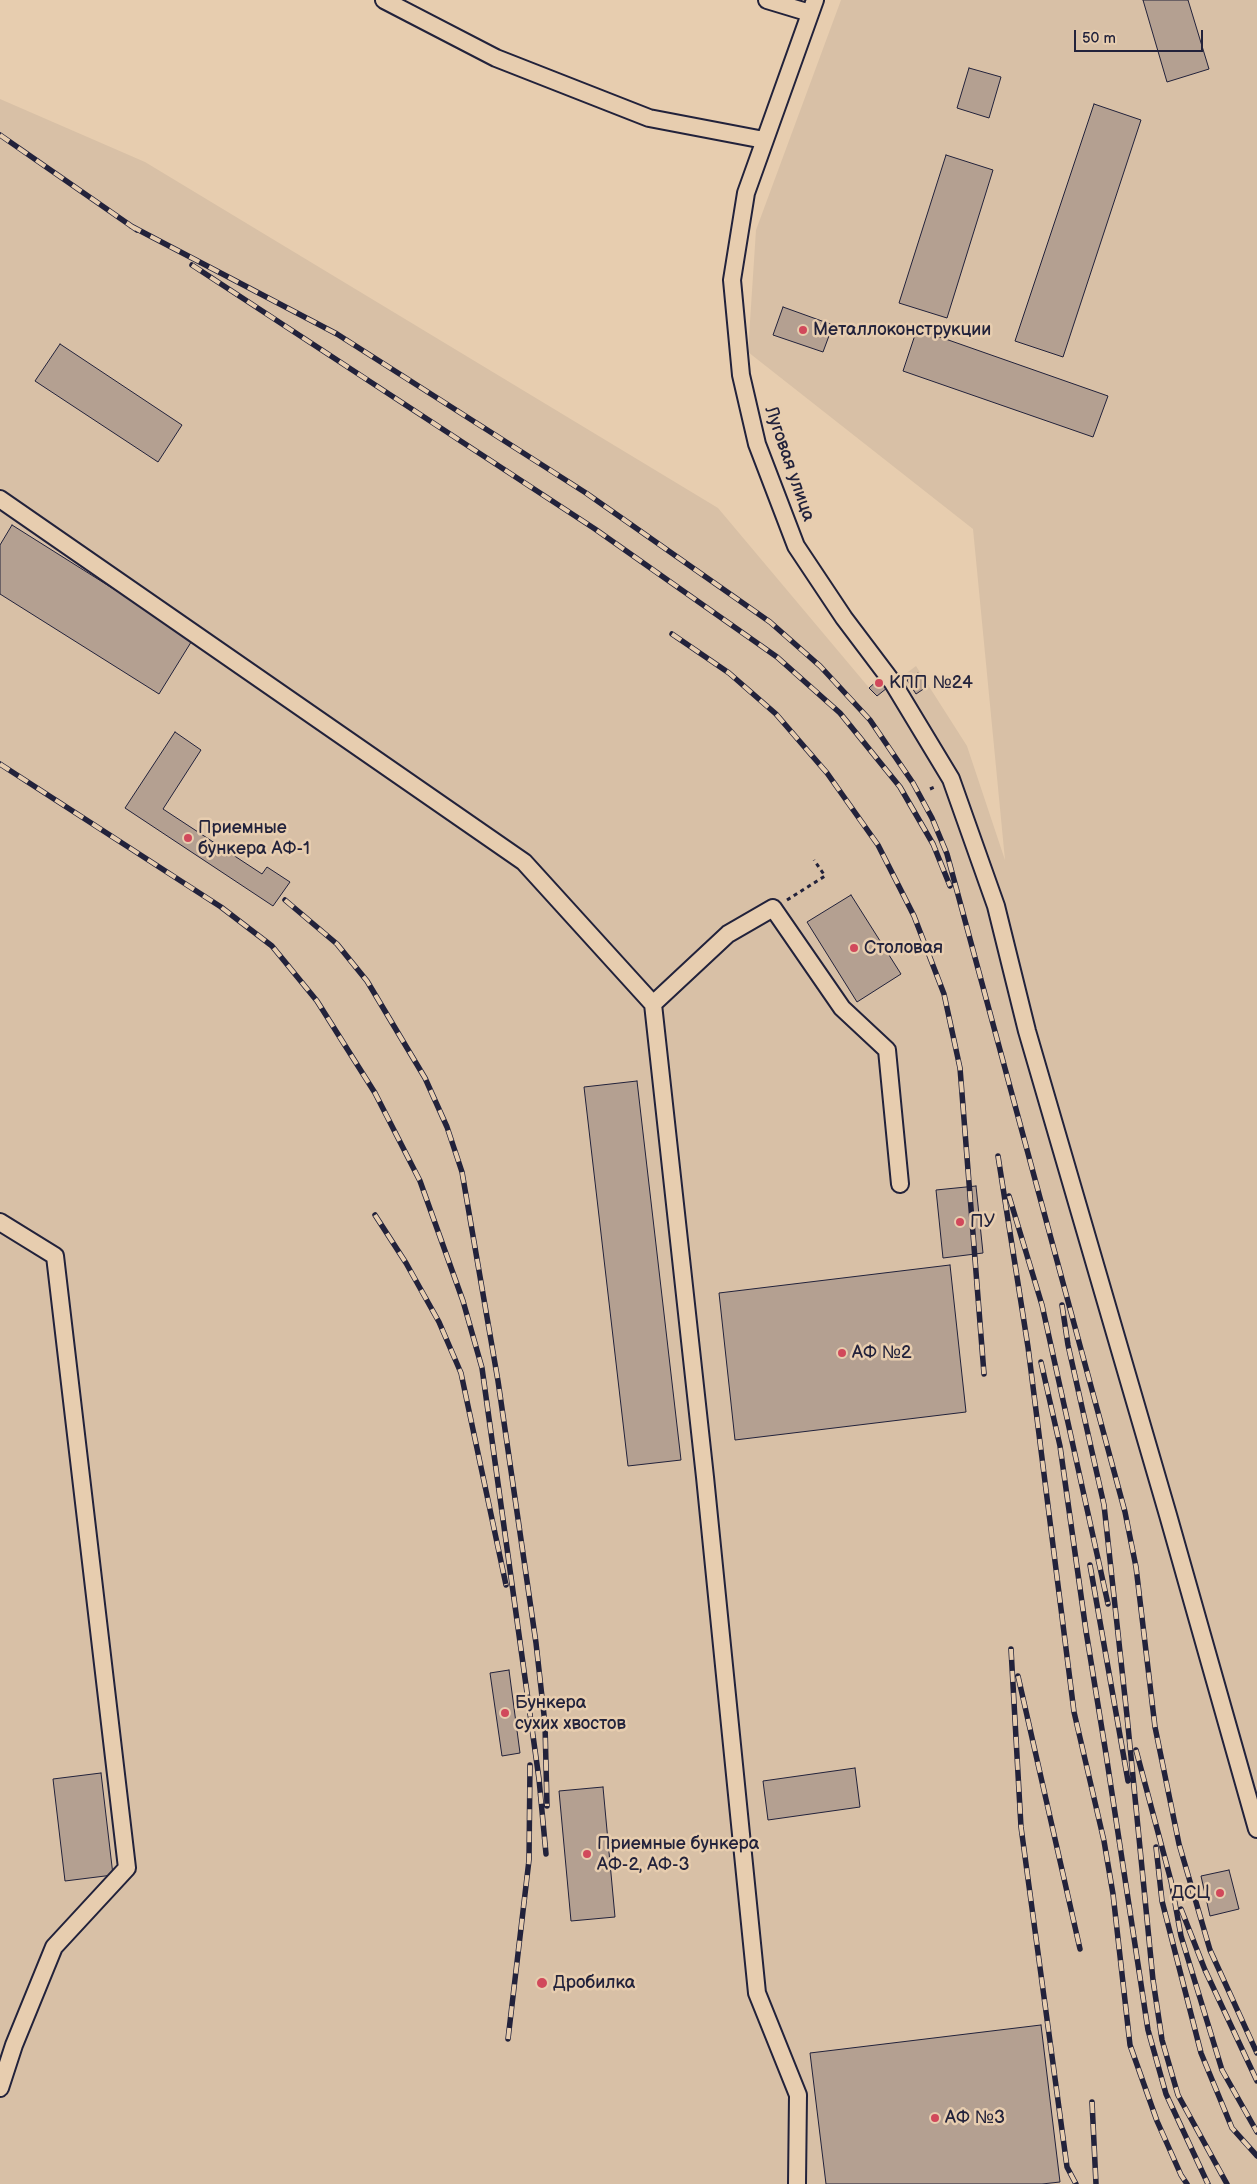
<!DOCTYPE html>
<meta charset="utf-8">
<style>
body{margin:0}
#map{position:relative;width:1257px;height:2184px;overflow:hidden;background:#e7cdaf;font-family:"Balsamiq Sans",sans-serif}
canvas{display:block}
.scale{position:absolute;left:1074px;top:30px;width:129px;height:22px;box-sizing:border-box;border:2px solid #22223b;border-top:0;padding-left:6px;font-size:15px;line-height:18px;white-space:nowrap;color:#22223b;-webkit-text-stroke:4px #e7cdaf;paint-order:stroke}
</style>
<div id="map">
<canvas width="1257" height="2184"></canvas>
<div class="scale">50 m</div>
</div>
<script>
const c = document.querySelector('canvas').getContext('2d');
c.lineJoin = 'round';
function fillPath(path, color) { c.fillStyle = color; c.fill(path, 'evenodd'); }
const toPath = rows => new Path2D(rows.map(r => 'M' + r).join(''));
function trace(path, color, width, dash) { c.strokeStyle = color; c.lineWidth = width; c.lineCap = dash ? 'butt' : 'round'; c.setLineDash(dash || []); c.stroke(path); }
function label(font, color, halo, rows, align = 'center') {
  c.font = font + ' "Balsamiq Sans",sans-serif'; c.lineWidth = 5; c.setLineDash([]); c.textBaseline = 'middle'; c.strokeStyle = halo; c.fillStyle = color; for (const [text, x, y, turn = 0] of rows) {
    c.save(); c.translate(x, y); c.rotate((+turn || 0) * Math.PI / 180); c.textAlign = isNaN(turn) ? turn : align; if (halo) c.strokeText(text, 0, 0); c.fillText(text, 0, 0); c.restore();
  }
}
fillPath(toPath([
 [841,0,1257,0,1257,2184,0,2184,0,99,145,162,718,508,876,696,916,666,967,746,1005,860,973,529,748,352,756,230]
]), '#d8c0a6');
const building = toPath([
 [1143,0,1188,0,1209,69,1167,82,1143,0],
 [969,68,1001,77,989,118,957,108,969,68],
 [1094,104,1141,120,1063,357,1015,341,1094,104],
 [946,155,993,170,947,318,899,303,946,155],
 [783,307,833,325,823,352,773,335,783,307],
 [917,329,1108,396,1093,437,903,371,917,329],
 [60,344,182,425,158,462,35,381,60,344],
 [12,525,193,639,159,694,0,594,0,545,12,525],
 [918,673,928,686,916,694,907,680,918,673],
 [879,679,887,688,877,696,869,688,879,679],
 [175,732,201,750,163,809,262,874,267,867,290,882,273,906,125,808,175,732],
 [851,895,901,974,857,1002,807,922,851,895],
 [637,1081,681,1460,628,1466,584,1087,637,1081],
 [976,1186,983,1253,943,1258,936,1190,976,1186],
 [950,1265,966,1412,735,1440,719,1293,950,1265],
 [509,1670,520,1753,502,1756,490,1673,509,1670],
 [855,1768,860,1807,768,1820,763,1781,855,1768],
 [101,1773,113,1875,65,1881,53,1779,101,1773],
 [603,1787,615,1917,571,1921,559,1791,603,1787],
 [1229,1870,1239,1909,1210,1916,1201,1876,1229,1870],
 [1041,2025,1060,2182,1042,2184,826,2184,810,2053,1041,2025]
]);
fillPath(building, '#b4a091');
trace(building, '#22223b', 1);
const minor = toPath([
 [384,0,496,58,649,118,764,140],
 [767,0,810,13],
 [815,0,746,193,732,280,741,375,757,444,796,546,844,618,893,683,951,779,996,906,1027,1031,1168,1515,1257,1829],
 [0,499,524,862,653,1004],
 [0,1222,55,1256,127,1868,54,1947,14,2045,0,2088],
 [797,2184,798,2095,757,1993,705,1477,653,1004,728,934,773,908,842,1008,887,1050,900,1184]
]);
trace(minor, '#22223b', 20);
trace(toPath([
 [930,789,937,786],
 [787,900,825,876,814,860]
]), '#22223b', 3, [4, 4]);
trace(minor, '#e7cdaf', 16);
const rail = toPath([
 [0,135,137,230],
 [131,226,337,334,586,493,770,622,820,666,870,720,913,783,932,818,947,854,1125,1512,1136,1567,1155,1727,1179,1844,1210,1950,1257,2053],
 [192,265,595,529,777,657,840,713,900,787,933,844,950,886],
 [672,634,729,673,776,714,827,773,878,845,914,916,944,994,960,1068,984,1374],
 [0,764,221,907,272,946,317,1001,375,1093,420,1181,463,1301,482,1368,539,1779,546,1854],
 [285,900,337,944,367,981,425,1078,447,1127,462,1172,498,1381,536,1643,545,1724,547,1806],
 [998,1156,1028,1347,1074,1712,1104,1841,1113,1894,1130,2045,1157,2121,1181,2175,1187,2184],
 [1009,1196,1042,1305,1108,1604],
 [375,1215,406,1263,439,1322,461,1373,506,1585],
 [1062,1305,1068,1345,1104,1505,1127,1716,1153,1980,1162,2040,1178,2095,1227,2184],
 [1041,1362,1060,1446,1086,1631,1106,1754,1148,2030,1166,2094,1208,2184],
 [1090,1565,1128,1781],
 [1011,1649,1021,1827,1067,2167,1076,2184],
 [1018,1676,1080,1949],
 [1136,1750,1171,1881,1181,1936,1222,2070,1257,2132],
 [1156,1847,1162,1901,1201,2053,1232,2128,1257,2156],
 [1181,1909,1205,1970,1257,2081],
 [508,2039,529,1860,530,1765],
 [1092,2102,1096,2184]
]);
trace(rail, '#22223b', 5.5);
trace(rail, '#e7cdaf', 4, [11]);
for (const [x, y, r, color] of [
 [803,330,5,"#d1495b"],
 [879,683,5,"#d1495b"],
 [188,838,5,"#d1495b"],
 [854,948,5,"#d1495b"],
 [960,1222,5,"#d1495b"],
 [842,1353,5,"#d1495b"],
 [505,1713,5,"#d1495b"],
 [587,1854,5,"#d1495b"],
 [1220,1893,5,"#d1495b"],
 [542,1983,6,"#d1495b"],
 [935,2118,5,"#d1495b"]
]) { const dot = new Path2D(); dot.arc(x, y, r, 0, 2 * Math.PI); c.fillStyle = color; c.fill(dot); trace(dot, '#e7cdaf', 2); }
label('18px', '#22223b', '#e7cdaf', [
 ["Металлоконструкции",813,330],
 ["КПП №24",889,683],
 ["Приемные",198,828],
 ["бункера АФ-1",198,849],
 ["Столовая",864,948],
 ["ПУ",970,1222],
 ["АФ №2",852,1353],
 ["Бункера",515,1703],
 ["сухих хвостов",515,1724],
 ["Приемные бункера",597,1844],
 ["АФ-2, АФ-3",597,1865],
 ["ДСЦ",1210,1893,"right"],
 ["Дробилка",553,1983],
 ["АФ №3",945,2118]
], 'left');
label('18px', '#22223b', '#e7cdaf', [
 ["Луговая улица",789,464,71]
]);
</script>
